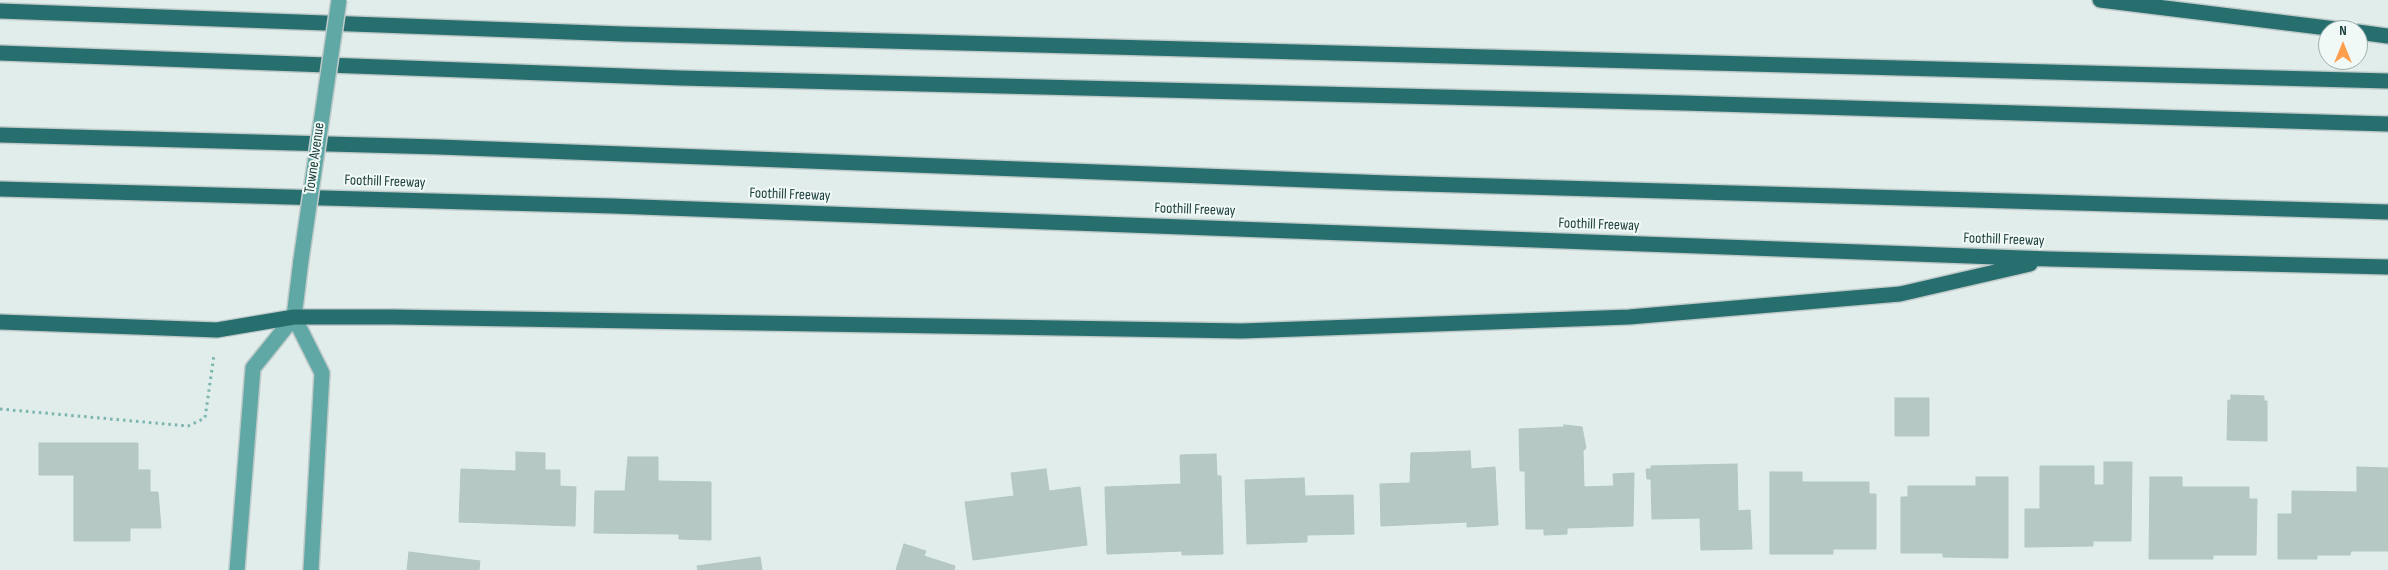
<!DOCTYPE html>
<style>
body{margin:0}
#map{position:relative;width:2388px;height:570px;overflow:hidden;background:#e0edea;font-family:"Sofia Sans Condensed",sans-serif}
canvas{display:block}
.north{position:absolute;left:2318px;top:20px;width:50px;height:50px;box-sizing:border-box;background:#f1f9f7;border:1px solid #9dafad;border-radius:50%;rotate:0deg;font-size:14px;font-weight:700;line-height:20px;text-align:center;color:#1e403e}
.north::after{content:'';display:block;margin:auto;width:18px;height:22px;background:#ff9e4c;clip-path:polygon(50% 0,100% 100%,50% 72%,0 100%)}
</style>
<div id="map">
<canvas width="2388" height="570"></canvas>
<div class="north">N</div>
</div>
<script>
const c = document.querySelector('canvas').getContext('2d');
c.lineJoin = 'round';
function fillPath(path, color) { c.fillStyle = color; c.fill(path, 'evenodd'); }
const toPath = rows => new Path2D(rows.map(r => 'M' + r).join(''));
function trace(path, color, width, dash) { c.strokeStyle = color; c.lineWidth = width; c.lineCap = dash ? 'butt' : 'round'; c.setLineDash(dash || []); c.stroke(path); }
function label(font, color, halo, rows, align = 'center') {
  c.font = font + ' "Sofia Sans Condensed",sans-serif'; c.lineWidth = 4; c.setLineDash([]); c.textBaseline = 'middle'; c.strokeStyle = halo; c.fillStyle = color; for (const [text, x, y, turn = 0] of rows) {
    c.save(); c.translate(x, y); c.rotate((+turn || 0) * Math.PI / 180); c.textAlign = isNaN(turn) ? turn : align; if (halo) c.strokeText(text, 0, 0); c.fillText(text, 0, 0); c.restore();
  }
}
const building = toPath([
 [2231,395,2264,396,2264,401,2267,401,2267,441,2227,440,2228,400,2231,400,2231,395],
 [1895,398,1929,398,1929,436,1895,436,1895,398],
 [1564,425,1582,427,1586,448,1583,451,1584,487,1614,486,1613,474,1634,473,1633,526,1567,528,1567,534,1544,535,1544,529,1526,529,1525,471,1520,471,1519,429,1564,427,1564,425],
 [39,443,138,443,138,470,150,470,150,492,158,492,161,528,130,528,130,541,74,541,74,475,39,475,39,443],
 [1470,451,1471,469,1495,467,1498,525,1467,527,1467,522,1381,526,1380,484,1410,483,1411,453,1470,451],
 [516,452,545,453,545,470,560,470,560,486,576,487,575,526,459,522,461,469,516,471,516,452],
 [1216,454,1217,476,1221,476,1223,554,1182,555,1182,551,1107,554,1105,487,1181,484,1180,455,1216,454],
 [628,457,658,457,658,481,711,482,711,540,679,539,679,534,594,533,595,491,625,491,628,457],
 [2104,462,2132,462,2131,541,2093,541,2093,546,2025,547,2025,509,2040,509,2040,466,2094,466,2094,485,2104,485,2104,462],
 [1737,464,1738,511,1750,510,1752,549,1701,550,1700,518,1652,519,1651,479,1647,479,1646,469,1651,469,1651,466,1737,464],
 [2357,467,2388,468,2388,551,2351,551,2350,555,2317,555,2317,559,2278,559,2278,514,2292,514,2292,491,2357,492,2357,467],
 [1046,469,1049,491,1080,487,1087,545,973,560,965,502,1014,496,1011,473,1046,469],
 [1770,472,1802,472,1802,482,1869,482,1869,494,1876,494,1876,549,1833,549,1833,554,1770,554,1770,472],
 [1976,477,2008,477,2008,558,1943,557,1943,553,1901,553,1901,497,1908,497,1908,486,1976,486,1976,477],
 [2150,477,2182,477,2182,487,2249,487,2249,499,2257,499,2256,555,2213,555,2213,559,2149,559,2150,477],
 [1304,478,1305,496,1353,495,1354,534,1307,535,1307,542,1247,544,1245,480,1304,478],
 [904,544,926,551,924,556,955,566,954,570,896,570,904,544],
 [409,552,480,561,479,570,407,570,409,552],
 [760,557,762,570,698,570,697,566,760,557]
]);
fillPath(building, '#b5c8c4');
trace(building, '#b2c7c3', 1);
const major = toPath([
 [301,260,294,317,322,373,311,570],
 [237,570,253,368,294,317]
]);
const highway = toPath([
 [2100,0,2344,30],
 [0,11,623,34,2388,81],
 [2358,32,2388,36],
 [0,53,680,78,1683,103,2388,124],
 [0,135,439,147,1388,183,2388,212],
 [0,189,613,206,2050,259,2388,267],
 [0,322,217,330,294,317,393,317,1242,331,1629,317,1900,294,2030,264]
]);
trace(major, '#c0cac9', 18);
trace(highway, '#c0cac9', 18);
trace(toPath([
 [0,409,188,426,205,418,214,355]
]), '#7cb5af', 3, [2.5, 4]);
trace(major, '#5fa8a5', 15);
trace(highway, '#276f6f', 15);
const majorBridge = toPath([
 [301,260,339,0]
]);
trace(majorBridge, '#c0cac9', 18, []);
trace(majorBridge, '#5fa8a5', 15);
label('15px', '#1e403e', '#f1f9f7', [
 ["Towne Avenue",315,158,-82],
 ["Foothill Freeway",385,182,2],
 ["Foothill Freeway",790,195,2],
 ["Foothill Freeway",1195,210,2],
 ["Foothill Freeway",1599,225,2],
 ["Foothill Freeway",2004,240,2]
]);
</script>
